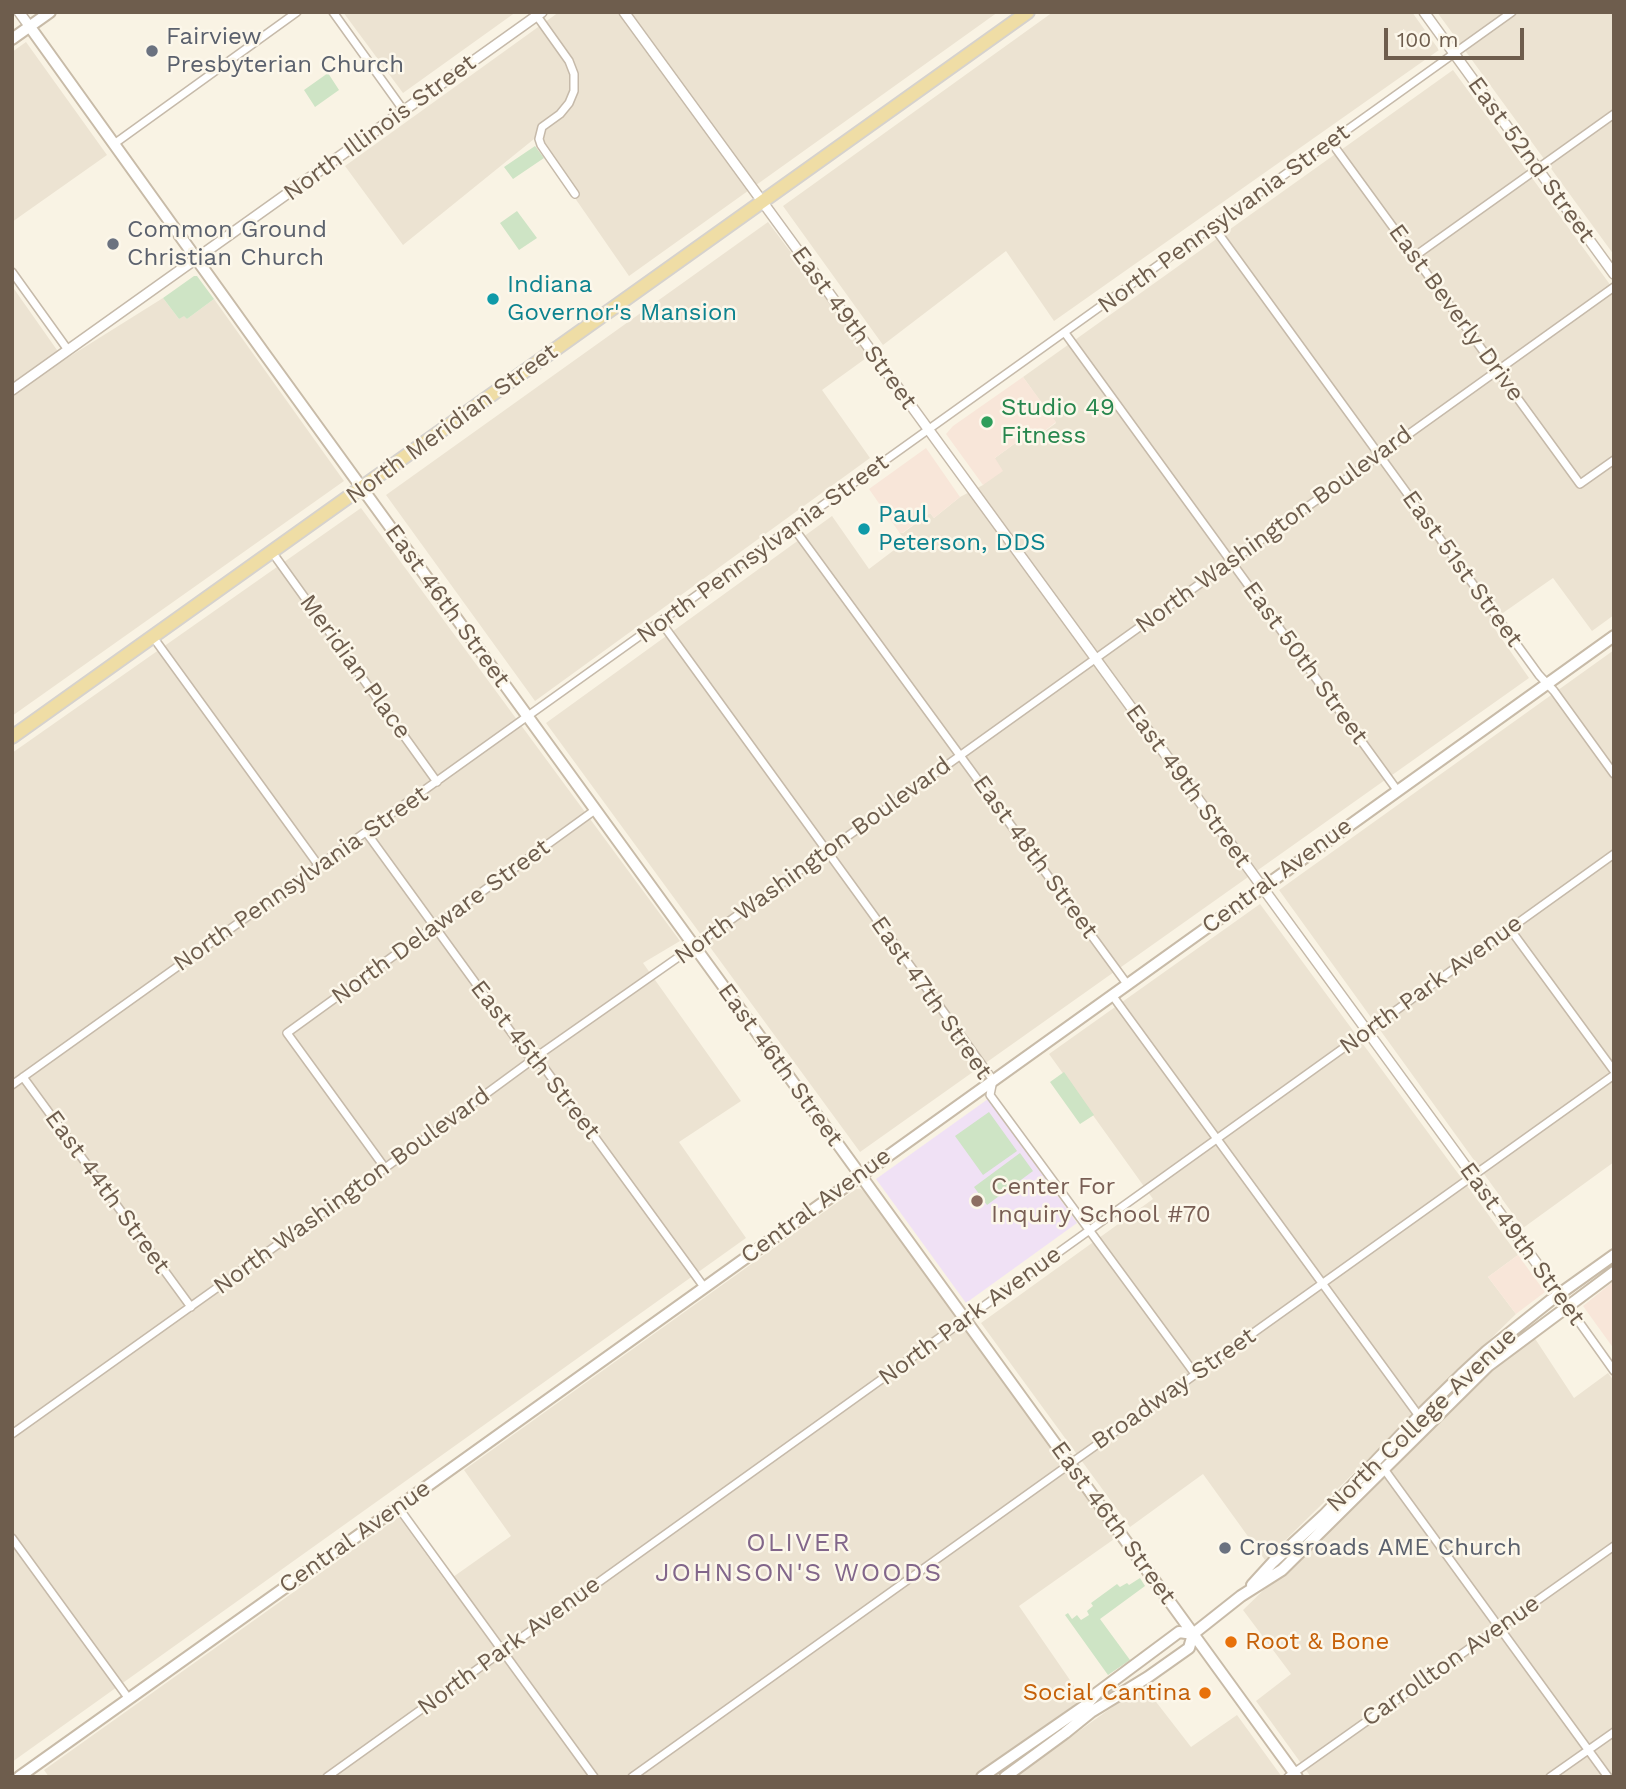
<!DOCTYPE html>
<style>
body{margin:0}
#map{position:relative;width:1626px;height:1789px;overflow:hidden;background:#f9f3e4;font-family:"Work Sans",sans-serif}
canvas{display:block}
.frame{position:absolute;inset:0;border:14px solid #6e5d4d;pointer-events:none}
.scale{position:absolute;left:1384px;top:28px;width:140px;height:32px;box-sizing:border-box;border:4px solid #6e5d4d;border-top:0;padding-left:9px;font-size:21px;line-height:24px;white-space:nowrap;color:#6e5d4d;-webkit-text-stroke:5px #fcf7ea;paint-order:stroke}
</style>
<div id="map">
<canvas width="1626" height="1789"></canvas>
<div class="frame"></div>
<div class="scale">100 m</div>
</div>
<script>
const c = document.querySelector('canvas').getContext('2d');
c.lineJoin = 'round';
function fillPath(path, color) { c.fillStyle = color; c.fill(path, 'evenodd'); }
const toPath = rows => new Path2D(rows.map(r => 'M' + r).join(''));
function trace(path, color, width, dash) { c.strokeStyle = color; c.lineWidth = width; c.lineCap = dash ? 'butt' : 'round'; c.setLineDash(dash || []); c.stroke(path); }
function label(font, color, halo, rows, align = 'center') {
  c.font = font + ' "Work Sans",sans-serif'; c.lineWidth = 5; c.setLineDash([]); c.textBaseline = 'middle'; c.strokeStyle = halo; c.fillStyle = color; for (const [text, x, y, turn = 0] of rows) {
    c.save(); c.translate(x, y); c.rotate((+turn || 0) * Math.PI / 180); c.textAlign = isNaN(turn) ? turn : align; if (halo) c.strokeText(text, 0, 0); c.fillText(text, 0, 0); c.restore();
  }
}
fillPath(toPath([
 [343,12,516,12,403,93],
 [559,12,998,12,629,276,534,139,403,245,345,166],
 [1053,12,1412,12,1439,50,1054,321,1006,251,883,345,783,206],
 [1437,12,1614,12,1614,255],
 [26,42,107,155,12,222,12,52],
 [1453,70,1614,290,1614,615,1592,631,1553,578,1490,622,1529,678,860,1152,546,723,832,516,869,569,906,541,899,532,903,533,930,513,934,518,960,497,983,485,995,458,1025,436,1030,442,1056,423,1023,377],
 [768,222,869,356,822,390,870,458,535,701,386,495],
 [12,286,64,360,163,298,179,319,184,315,187,319,214,299,344,481,12,716],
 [361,508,680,941,643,963,741,1101,679,1142,746,1238,12,1762,12,753],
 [1614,650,1614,1162,1523,1228,1279,890],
 [1260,904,1518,1255,1488,1277,1516,1314,1265,1560,1203,1474,1130,1527,981,1323,1153,1199,1049,1054],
 [856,1189,861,1189,865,1192,1117,1537,1019,1606,1083,1699,974,1777,49,1777,44,1770,399,1517,446,1582,511,1536,464,1470],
 [1534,1337,1574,1398,1608,1373,1614,1381,1614,1777,1311,1777,1256,1701,1291,1674,1243,1610,1491,1370],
 [1143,1685,1191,1747,1237,1715,1282,1777,1015,1777]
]), '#ece3d2');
fillPath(toPath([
 [1023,377,1056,422,1030,442,1025,436,995,458,1003,471,983,485,946,434,953,426],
 [926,448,960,497,934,518,930,513,902,533,899,532,869,489],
 [1518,1255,1545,1292,1516,1314,1488,1277],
 [1614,1281,1614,1349,1583,1306]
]), '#f8e6d9');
fillPath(toPath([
 [988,1099,1077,1223,966,1303,876,1179]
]), '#f0e1f5');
fillPath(toPath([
 [328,73,339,90,315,107,304,90],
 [535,146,544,158,513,179,504,167],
 [517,211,537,238,519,250,500,223],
 [194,276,197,276,214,299,187,319,184,316,179,319,163,298],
 [1064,1072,1094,1115,1080,1124,1050,1082],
 [989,1112,1017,1151,983,1175,955,1136],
 [1020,1153,1033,1171,987,1205,974,1187],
 [1140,1578,1145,1586,1100,1619,1130,1660,1108,1675,1065,1615,1068,1613,1072,1619,1077,1615,1081,1620,1089,1615,1087,1611,1093,1606,1091,1603,1117,1584,1120,1587,1127,1583,1129,1585]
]), '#cee4c5');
const minor = toPath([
 [333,12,404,111],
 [537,16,569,61,574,74,574,91,569,103,560,114,542,127,539,139,541,145,575,194],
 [1331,142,1580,484,1614,460],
 [114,144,297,12],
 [1213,226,1539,675,1554,691,1614,774],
 [1415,256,1614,114],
 [12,272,68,350],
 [1065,333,1397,790],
 [793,527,1127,984],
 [272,552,437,782],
 [661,622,993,1080,990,1095,1195,1374],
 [153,637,319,866],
 [366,832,527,1054,543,1066,704,1287],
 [1510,929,1614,1071],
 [1112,995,1419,1416],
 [23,1077,191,1307],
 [12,1085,1512,12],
 [385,1168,287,1033,595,810],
 [1567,1305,1614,1371],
 [12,1434,385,1168,543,1052,700,942,1614,287],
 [1384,1469,1608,1777],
 [398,1507,594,1777],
 [12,1538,129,1699],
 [327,1777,1614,854],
 [632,1777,1614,1075],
 [1288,1777,1614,1546],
 [1550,1777,1614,1732]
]);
const tertiary = toPath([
 [19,12,30,27],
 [624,12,1567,1305],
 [1424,12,1614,274],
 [12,390,542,12]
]);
const secondary = toPath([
 [30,27,264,353,1297,1777],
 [12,39,50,12],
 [1252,1585,1273,1562,1324,1515,1419,1416,1461,1375,1487,1351,1551,1300,1614,1255],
 [19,1777,398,1507,1614,636],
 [982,1777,1086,1705,1097,1693,1179,1632,1193,1634],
 [1005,1777,1065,1733,1091,1712,1148,1677,1189,1648,1193,1634,1241,1596,1282,1570,1488,1366,1614,1272]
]);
const primary = toPath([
 [12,737,1028,12]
]);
trace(minor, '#c6baaa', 10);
trace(tertiary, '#c6baaa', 12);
trace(secondary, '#c8bba8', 14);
trace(primary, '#d6d2cd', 16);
trace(minor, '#fff', 7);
trace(tertiary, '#fff', 9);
trace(secondary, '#fff', 10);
trace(primary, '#efdda5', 12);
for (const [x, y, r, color] of [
 [152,51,7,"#6b7280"],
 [113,244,7,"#6b7280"],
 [493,299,7,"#0f9aa8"],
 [987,422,7,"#2e9e5b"],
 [864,529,7,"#0f9aa8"],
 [977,1201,7,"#8d6e63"],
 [1225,1548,7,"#6b7280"],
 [1231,1642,7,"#e8710a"],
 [1205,1693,7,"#e8710a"]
]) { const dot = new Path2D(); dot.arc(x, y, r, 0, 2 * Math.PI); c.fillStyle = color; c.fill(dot); trace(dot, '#fcf7ea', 2.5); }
label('24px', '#5b616d', '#fcf7ea', [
 ["Fairview",166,37],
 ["Presbyterian Church",166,65],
 ["Common Ground",127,230],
 ["Christian Church",127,258],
 ["Crossroads AME Church",1239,1548]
], 'left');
label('24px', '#6e5d4d', '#fcf7ea', [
 ["North Illinois Street",380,128,-36],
 ["East 52nd Street",1531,160,54],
 ["North Pennsylvania Street",1224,219,-36],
 ["East Beverly Drive",1456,313,54],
 ["East 49th Street",854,328,54],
 ["North Meridian Street",452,424,-36],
 ["North Washington Boulevard",1274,530,-36],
 ["North Pennsylvania Street",763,549,-36],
 ["East 51st Street",1462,569,54],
 ["East 46th Street",447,606,54],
 ["East 50th Street",1305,663,54],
 ["Meridian Place",355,667,54],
 ["East 49th Street",1188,786,54],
 ["East 48th Street",1035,857,54],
 ["North Washington Boulevard",813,861,-36],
 ["Central Avenue",1277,876,-36],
 ["North Pennsylvania Street",301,879,-35],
 ["North Delaware Street",441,922,-36],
 ["North Park Avenue",1431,985,-36],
 ["East 47th Street",931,998,55],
 ["East 45th Street",535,1060,52],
 ["East 46th Street",780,1065,54],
 ["North Washington Boulevard",352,1191,-36],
 ["East 44th Street",107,1192,54],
 ["Central Avenue",816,1206,-36],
 ["East 49th Street",1522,1244,54],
 ["North Park Avenue",970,1316,-36],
 ["Broadway Street",1174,1389,-35],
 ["North College Avenue",1422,1420,-44],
 ["East 46th Street",1113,1523,54],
 ["Central Avenue",355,1537,-35],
 ["North Park Avenue",509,1646,-36],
 ["Carrollton Avenue",1451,1661,-35]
]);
label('24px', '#0d838f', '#fcf7ea', [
 ["Indiana",507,285],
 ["Governor's Mansion",507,313],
 ["Paul",878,515],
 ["Peterson, DDS",878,543]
], 'left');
label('24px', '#27864d', '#fcf7ea', [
 ["Studio 49",1001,408],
 ["Fitness",1001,436]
], 'left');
label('24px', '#785e54', '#fcf7ea', [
 ["Center For",991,1187],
 ["Inquiry School #70",991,1215]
], 'left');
label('24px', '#c56008', '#fcf7ea', [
 ["Root & Bone",1245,1642],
 ["Social Cantina",1191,1693,"right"]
], 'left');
c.letterSpacing = '2px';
label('26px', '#82668a', '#fcf7ea', [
 ["OLIVER",799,1543],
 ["JOHNSON'S WOODS",799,1573]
]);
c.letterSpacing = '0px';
</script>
